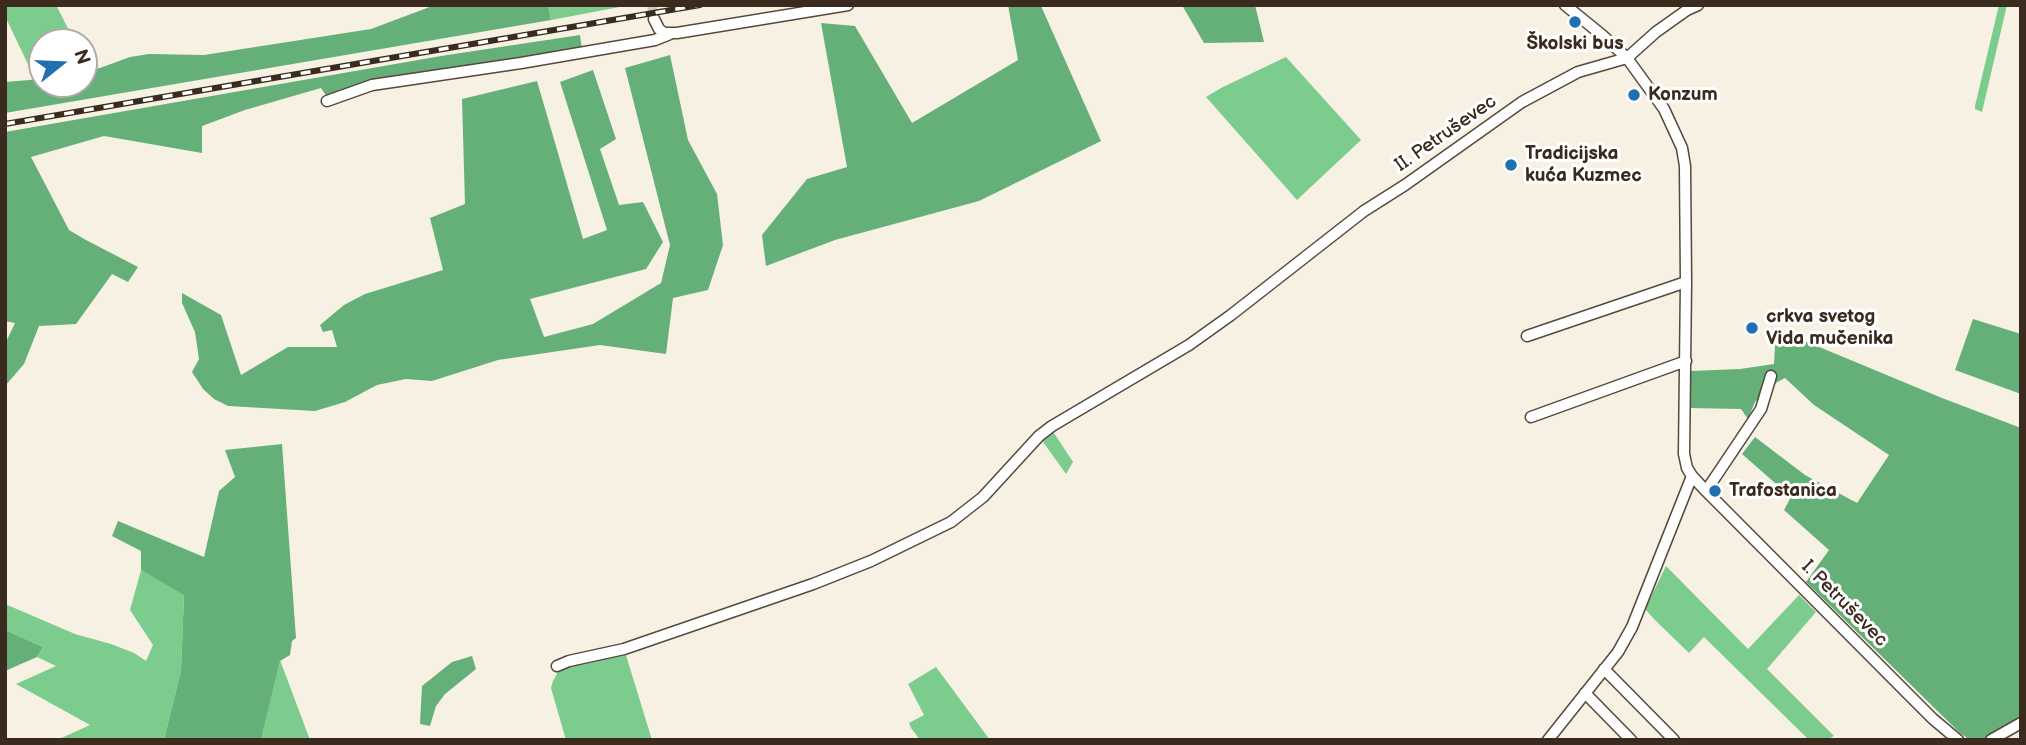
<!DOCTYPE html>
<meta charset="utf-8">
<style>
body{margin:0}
#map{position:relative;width:2026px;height:745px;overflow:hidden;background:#f6f1e2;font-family:"Balsamiq Sans",sans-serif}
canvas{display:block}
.frame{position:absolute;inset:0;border:7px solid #3b2a1e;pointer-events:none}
.north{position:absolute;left:28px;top:28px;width:70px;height:70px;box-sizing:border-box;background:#fff;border:2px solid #b1aaa5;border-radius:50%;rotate:72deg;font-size:19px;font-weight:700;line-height:28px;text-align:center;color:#3b2a1e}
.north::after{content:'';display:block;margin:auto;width:24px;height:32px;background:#1f6fb2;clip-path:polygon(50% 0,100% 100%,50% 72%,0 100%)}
</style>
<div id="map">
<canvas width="2026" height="745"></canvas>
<div class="frame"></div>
<div class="north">N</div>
</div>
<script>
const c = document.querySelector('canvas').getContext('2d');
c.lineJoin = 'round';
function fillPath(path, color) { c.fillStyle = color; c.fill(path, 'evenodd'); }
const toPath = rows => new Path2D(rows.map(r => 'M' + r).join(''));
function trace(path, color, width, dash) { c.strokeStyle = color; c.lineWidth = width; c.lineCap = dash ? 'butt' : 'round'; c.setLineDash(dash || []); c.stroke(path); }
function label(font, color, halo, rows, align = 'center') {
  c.font = font + ' "Balsamiq Sans",sans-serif'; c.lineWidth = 6; c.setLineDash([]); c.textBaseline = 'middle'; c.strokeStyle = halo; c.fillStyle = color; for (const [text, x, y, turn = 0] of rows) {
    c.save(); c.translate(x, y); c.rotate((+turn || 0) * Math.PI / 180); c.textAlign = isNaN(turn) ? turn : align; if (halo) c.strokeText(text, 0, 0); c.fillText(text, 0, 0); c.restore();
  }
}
fillPath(toPath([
 [5,5,56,5,75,42,42,42,42,79,35,79,5,16],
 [548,5,630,5,551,20],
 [1999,5,2007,5,1982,112,1975,109,1975,106],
 [1286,57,1361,140,1297,200,1206,97,1221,88],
 [1052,430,1073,462,1066,474,1041,439],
 [1666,566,1748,649,1799,595,1816,612,1767,669,1834,736,1826,740,1809,740,1704,637,1689,653,1655,620,1645,609],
 [141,570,184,594,181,671,164,740,57,740,90,725,16,684,56,666,37,657,43,647,5,630,5,604,75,634,111,644,134,653,146,661,153,645,130,610],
 [625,652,652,740,566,740,551,688,553,681,559,670,563,667],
 [280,660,310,740,261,740],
 [936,667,990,740,920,740,911,728,909,723,924,715,908,684]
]), '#7ccc8d');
fillPath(toPath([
 [435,5,548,5,551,20,5,113,5,82,42,79,42,84,84,84,84,72,100,68,130,57,149,54,204,55,371,29],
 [1008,5,1041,6,1101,141,979,201,835,240,766,266,762,235,807,179,847,167,821,23,855,26,912,123,1018,60],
 [1182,5,1255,5,1264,42,1204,43],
 [580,35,582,50,327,97,321,88,245,110,202,126,202,153,104,136,31,157,69,230,86,240,138,267,128,282,112,274,76,324,39,326,24,364,5,386,5,344,15,323,5,321,5,132,441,56],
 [670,55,688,140,717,194,723,245,708,290,673,298,666,354,600,345,498,360,432,381,406,379,377,385,345,402,315,411,228,406,214,399,203,389,192,372,199,359,195,332,182,303,182,293,221,315,241,375,288,347,337,347,332,330,323,332,320,325,344,305,365,294,443,270,430,218,465,204,462,99,537,81,583,239,607,230,560,82,593,70,616,139,600,149,619,205,643,202,663,242,646,269,530,299,544,337,593,324,661,283,670,245,625,68],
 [1973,319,2021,334,2021,394,1955,370],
 [1776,329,1942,398,2021,428,2021,726,1998,740,1970,740,1960,733,1806,582,1829,550,1784,510,1791,497,1742,454,1755,437,1805,475,1857,503,1889,455,1814,405,1785,378,1770,386,1755,402,1748,419,1741,409,1690,408,1690,371,1740,369,1774,364],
 [282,444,296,638,292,641,290,655,280,661,261,740,164,740,181,671,184,595,141,570,141,551,112,536,118,521,204,557,219,491,235,477,225,450],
 [5,630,43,647,37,657,5,671],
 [472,656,476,669,445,694,436,706,430,726,420,724,422,686,452,662]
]), '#65b078');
trace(toPath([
 [652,5,654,19]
]), '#d1c9bb', 10, [10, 5]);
const minor = toPath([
 [1565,5,1602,35,1627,58,1664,109,1682,148,1685,166,1686,282,1684,454,1687,468,1692,476,1706,491,1907,693,1933,719,1958,740],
 [654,19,659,29,664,33,677,33,848,5],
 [327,101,372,85,521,63,655,40,670,34],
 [1527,336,1686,282],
 [1531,417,1686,361],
 [1706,491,1761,409,1771,376],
 [557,666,569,661,624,649,813,584,871,561,951,522,983,497,1039,436,1052,426,1189,345,1231,315,1364,211,1405,185,1522,102,1578,72,1627,58,1656,32,1687,10,1698,5],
 [1604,669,1674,740],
 [1585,693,1631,740],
 [1548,740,1618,652,1632,627,1692,476],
 [1991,740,2021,723]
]);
trace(minor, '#57483b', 13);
trace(minor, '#fff', 10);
const rail = toPath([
 [5,124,700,5]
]);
trace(rail, '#3b2a1e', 6);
trace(rail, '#fff', 3.5, [10]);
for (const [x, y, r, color] of [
 [1575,22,7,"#1f6fb2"],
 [1634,95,7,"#1f6fb2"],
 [1511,165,7,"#1f6fb2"],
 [1752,328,7,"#1f6fb2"],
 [1715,491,7,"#1f6fb2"]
]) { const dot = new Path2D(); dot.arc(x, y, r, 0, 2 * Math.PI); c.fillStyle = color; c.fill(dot); trace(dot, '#fff', 2.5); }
label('bold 19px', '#3b2a1e', '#fff', [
 ["Školski bus",1575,44,"center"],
 ["Konzum",1648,95],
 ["Tradicijska",1525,154],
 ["kuća Kuzmec",1525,176],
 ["crkva svetog",1766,317],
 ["Vida mučenika",1766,339],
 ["Trafostanica",1729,491]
], 'left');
label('19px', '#3b2a1e', '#fff', [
 ["II. Petruševec",1446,134,-35],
 ["I. Petruševec",1844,604,45]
]);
</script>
